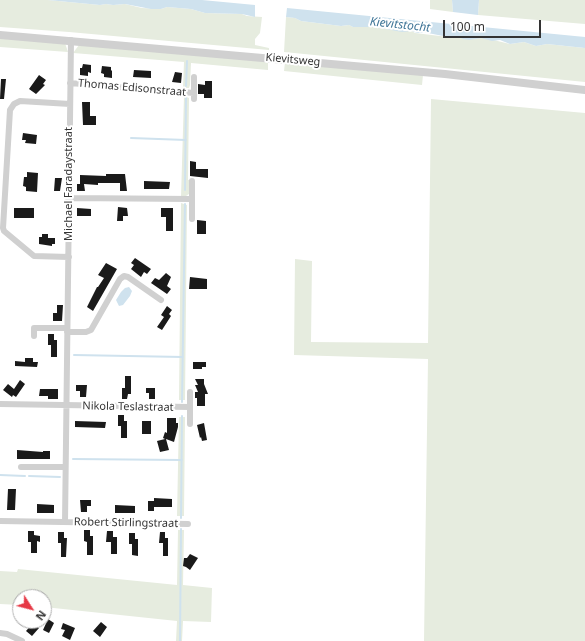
<!DOCTYPE html>
<style>
body{margin:0}
#map{position:relative;width:585px;height:641px;overflow:hidden;background:#fff;font-family:"Noto Sans",sans-serif}
canvas{display:block}
.north{position:absolute;left:12px;top:589px;width:40px;height:40px;box-sizing:border-box;background:#fff;border:1px solid #adadad;border-radius:50%;rotate:126deg;font-size:11px;font-weight:700;line-height:16px;text-align:center;color:#333}
.north::after{content:'';display:block;margin:auto;width:14px;height:18px;background:#e63946;clip-path:polygon(50% 0,100% 100%,50% 72%,0 100%)}
.scale{position:absolute;left:443px;top:20px;width:98px;height:18px;box-sizing:border-box;border:2px solid #333;border-top:0;padding-left:5px;font-size:12px;line-height:14px;white-space:nowrap;color:#333;-webkit-text-stroke:3px #fff;paint-order:stroke}
</style>
<div id="map">
<canvas width="585" height="641"></canvas>
<div class="north">N</div>
<div class="scale">100 m</div>
</div>
<script>
const c = document.querySelector('canvas').getContext('2d');
c.lineJoin = 'round';
function fillPath(path, color) { c.fillStyle = color; c.fill(path, 'evenodd'); }
const toPath = rows => new Path2D(rows.map(r => 'M' + r).join(''));
function trace(path, color, width, dash) { c.strokeStyle = color; c.lineWidth = width; c.lineCap = dash ? 'butt' : 'round'; c.setLineDash(dash || []); c.stroke(path); }
function label(font, color, halo, rows, align = 'center') {
  c.font = font + ' "Noto Sans",sans-serif'; c.lineWidth = 4; c.setLineDash([]); c.textBaseline = 'middle'; c.strokeStyle = halo; c.fillStyle = color; for (const [text, x, y, turn = 0] of rows) {
    c.save(); c.translate(x, y); c.rotate((+turn || 0) * Math.PI / 180); c.textAlign = isNaN(turn) ? turn : align; if (halo) c.strokeText(text, 0, 0); c.fillText(text, 0, 0); c.restore();
  }
}
fillPath(toPath([
 [0,0,48,0,100,5,106,4,113,5,125,4,142,8,161,9,167,7,191,9,205,13,242,14,247,16,262,17,260,33,255,39,255,45,269,48,269,50,69,32,0,27],
 [430,0,452,0,453,12,430,9],
 [479,0,585,0,585,24,478,15],
 [286,17,295,18,301,21,341,26,349,25,353,27,375,27,392,30,412,31,415,33,448,37,456,36,473,39,481,37,510,44,524,42,536,46,547,44,585,48,585,82,284,52],
 [0,38,65,43,68,52,0,47],
 [79,45,268,60,268,70,191,63,190,85,189,88,183,88,184,62,73,53],
 [285,62,423,75,422,85,284,71],
 [184,96,189,98,188,180,190,180,189,194,186,196,181,197],
 [431,99,585,113,585,641,424,641,428,359,294,355,295,259,312,261,311,342,428,343],
 [181,203,187,205,185,400,179,400],
 [179,417,185,417,184,516,177,516],
 [178,530,184,530,183,585,212,588,211,622,183,621,182,641,176,641,177,621,44,607,44,597,20,597,20,605,0,604,0,571,17,572,18,569,177,585]
]), '#e6ecdf');
fillPath(toPath([
 [48,0,202,0,255,5,255,17,242,14,205,13,191,9,167,7,161,9,151,9,125,4,113,5,106,4,100,5],
 [452,0,479,0,478,15,453,12],
 [287,8,585,37,585,48,547,44,536,46,524,42,510,44,500,40,492,41,481,38,469,40,463,39,456,36,448,37,428,33,417,33,412,31,402,32,375,27,353,27,349,25,341,26,301,21,295,18,286,17],
 [129,287,132,291,130,296,123,305,119,306,116,300,121,292,125,288]
]), '#cfe2ee');
trace(toPath([
 [186,86,187,61],
 [131,138,186,140],
 [185,190,186,96],
 [74,355,183,357],
 [182,402,185,204],
 [73,459,182,460],
 [0,475,25,476],
 [29,476,60,477],
 [181,518,182,416],
 [180,641,181,529]
]), '#cfe2ee', 2);
fillPath(toPath([
 [83,64,91,65,91,73,88,72,88,76,80,75,80,68,82,68],
 [102,66,111,67,111,70,112,71,112,78,104,77,104,74,101,73],
 [134,70,151,71,151,78,133,77],
 [175,72,182,73,181,83,172,82],
 [39,75,46,80,43,84,45,85,36,94,29,89],
 [1,79,6,79,4,99,0,99],
 [205,81,212,81,212,98,204,98,204,94,198,94,198,84,205,85],
 [82,102,90,102,90,116,96,116,96,125,83,125],
 [23,133,37,135,36,144,25,143,26,140,22,140],
 [190,161,196,162,196,169,208,169,208,178,190,176],
 [27,172,38,173,37,192,26,191,26,187,23,186,24,177,27,177],
 [106,174,125,174,127,191,120,191,120,183,98,183,98,185,84,184,85,191,77,191,77,184,80,184,80,175,106,176],
 [55,178,62,178,60,191,54,191],
 [144,181,170,182,169,189,144,189],
 [118,207,127,208,128,216,123,216,123,221,117,221],
 [14,208,34,208,34,218,14,218],
 [77,208,91,209,91,216,77,216],
 [161,208,173,208,173,231,166,231,166,217,161,217],
 [197,220,206,221,206,234,197,234],
 [42,234,48,234,48,238,55,238,55,244,52,244,52,246,39,244,39,237,42,237],
 [135,258,151,269,147,274,144,272,141,277,131,269,134,265,131,263],
 [106,263,117,269,93,311,87,307,97,287,98,287,104,278,98,275],
 [166,273,171,277,167,286,171,289,167,294,151,283,155,278,159,280],
 [190,277,207,279,207,289,189,289],
 [57,305,63,305,62,321,53,321,53,313,57,313],
 [167,306,172,310,169,314,171,316,162,330,157,327,164,317,161,315],
 [48,334,54,334,54,340,57,340,57,357,51,357,51,345,48,345],
 [25,358,33,358,33,362,38,362,37,367,15,366,15,361,25,362],
 [193,362,206,362,206,367,202,367,202,369,193,369],
 [125,376,131,376,131,394,128,394,127,399,122,399,122,388,125,388],
 [195,379,204,379,204,384,208,394,205,394,205,406,197,406,197,398,195,398,195,392,198,392,195,385,198,385],
 [20,380,25,384,16,397,13,395,12,397,3,390,8,384,14,389],
 [76,385,87,385,86,397,80,397,80,391,76,391],
 [146,388,155,388,155,399,149,399,149,393,146,393],
 [40,389,58,389,58,399,48,399,48,396,39,396],
 [118,415,124,415,124,421,127,421,127,438,121,438,121,426,118,426],
 [167,418,176,418,176,423,178,423,178,427,174,442,166,439,169,450,160,452,157,441,165,439,163,438,165,432,167,433],
 [75,421,106,422,105,428,75,427],
 [142,421,151,421,151,434,142,434],
 [204,423,207,440,202,441,201,437,200,438,197,425],
 [17,450,43,452,43,451,50,451,50,459,17,459],
 [8,489,16,489,15,510,7,510],
 [154,498,172,499,172,507,154,507,154,511,148,511,148,501,154,501],
 [80,500,91,500,91,506,87,506,87,512,81,512],
 [37,504,54,505,54,513,37,513],
 [115,505,135,506,135,513,115,513],
 [84,530,90,530,90,536,93,536,93,555,87,555,87,542,84,541],
 [28,531,34,531,34,535,40,536,40,542,37,541,37,553,31,553,31,542,28,542],
 [107,531,113,531,113,537,117,537,117,554,111,554,111,542,106,542],
 [58,532,64,532,64,538,67,538,66,557,61,557,61,543,58,543],
 [160,532,165,532,165,538,168,538,168,556,163,556,163,543,159,543],
 [129,533,135,533,135,539,138,539,138,556,132,555,132,544,129,544],
 [190,554,198,558,190,570,186,567,183,566,184,558,187,558],
 [48,619,54,623,49,633,43,630],
 [101,622,107,627,100,637,93,631],
 [33,623,39,628,32,636,26,631],
 [63,623,75,628,70,640,62,636,65,630,61,629]
]), '#1a1a1a');
trace(toPath([
 [70,83,194,93],
 [194,99,194,77],
 [68,198,192,199],
 [192,219,192,181],
 [69,257,34,256,4,231,3,228,10,110,14,104,20,101,70,104],
 [67,332,86,332,91,330,120,279,124,276,128,277,161,300],
 [34,336,34,328,67,328],
 [190,392,190,424],
 [0,404,190,407],
 [21,467,65,467],
 [0,521,188,524],
 [65,522,71,40],
 [0,633,7,634,22,641]
]), '#d0d0d0', 6);
trace(toPath([
 [0,35,445,74,585,90]
]), '#d0d0d0', 8);
label('11px', '#333', '#fff', [
 ["Kievitsweg",293,60,5],
 ["Thomas Edisonstraat",132,88,5],
 ["Michael Faradaystraat",69,184,-90],
 ["Nikola Teslastraat",128,407,1],
 ["Robert Stirlingstraat",126,523,1]
]);
label('italic 12px', '#3f7597', '#fff', [
 ["Kievitstocht",400,25,6]
]);
</script>
